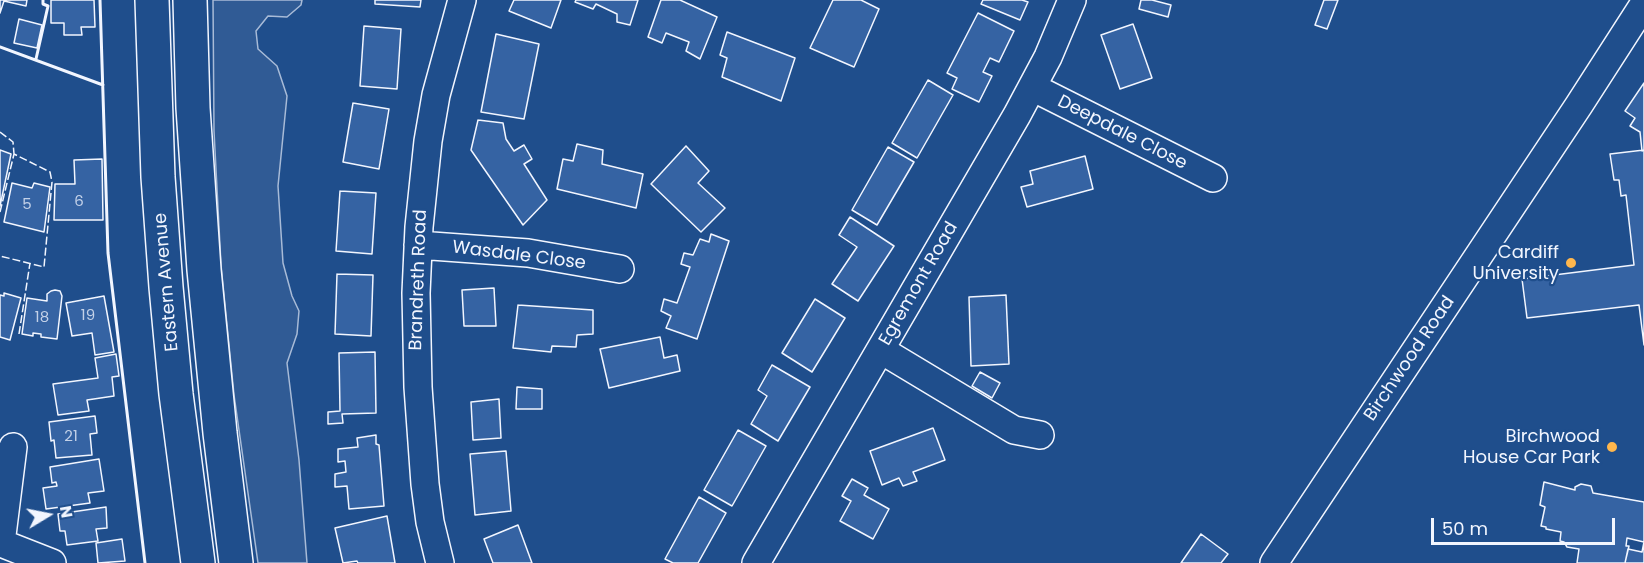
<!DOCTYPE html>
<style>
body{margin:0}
#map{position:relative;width:1644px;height:563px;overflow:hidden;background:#1f4e8c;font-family:Poppins,sans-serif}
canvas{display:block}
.north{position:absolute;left:18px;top:485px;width:60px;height:60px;-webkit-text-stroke:4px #1f4e8c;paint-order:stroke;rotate:80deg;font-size:16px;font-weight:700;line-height:24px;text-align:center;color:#f2f6ff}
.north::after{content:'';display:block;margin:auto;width:21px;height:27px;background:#f2f6ff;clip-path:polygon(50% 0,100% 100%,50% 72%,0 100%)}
.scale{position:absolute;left:1431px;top:518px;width:184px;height:27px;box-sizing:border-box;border:3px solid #f2f6ff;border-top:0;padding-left:8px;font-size:18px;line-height:21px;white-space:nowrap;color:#f2f6ff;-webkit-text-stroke:4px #1f4e8c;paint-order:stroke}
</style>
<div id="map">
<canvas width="1644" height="563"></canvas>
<div class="north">N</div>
<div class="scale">50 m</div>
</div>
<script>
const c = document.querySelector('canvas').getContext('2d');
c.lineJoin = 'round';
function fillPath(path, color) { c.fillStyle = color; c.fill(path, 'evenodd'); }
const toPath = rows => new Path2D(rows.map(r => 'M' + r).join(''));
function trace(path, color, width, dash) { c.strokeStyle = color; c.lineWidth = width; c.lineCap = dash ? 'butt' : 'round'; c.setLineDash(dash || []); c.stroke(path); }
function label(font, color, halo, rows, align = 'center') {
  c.font = font + ' Poppins,sans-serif'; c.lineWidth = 4.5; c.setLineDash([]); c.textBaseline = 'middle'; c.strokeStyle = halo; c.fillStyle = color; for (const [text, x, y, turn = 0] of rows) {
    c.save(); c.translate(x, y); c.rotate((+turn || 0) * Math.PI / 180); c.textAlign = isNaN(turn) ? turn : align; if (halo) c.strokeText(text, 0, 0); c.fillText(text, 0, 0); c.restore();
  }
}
const green = toPath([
 [213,0,302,0,301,5,287,17,268,16,256,31,258,49,277,66,287,96,278,186,283,263,292,296,299,311,297,334,287,363,299,460,307,563,258,563,234,395,221,265,214,131,213,0]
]);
fillPath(green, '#305b95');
trace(green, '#a8bbd7', 1.5);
const building = toPath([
 [0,0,27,0,26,6,4,1,0,13,0,0],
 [51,0,94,0,95,27,81,27,82,35,64,35,64,23,51,23,51,0],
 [375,0,421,0,420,7,375,4,375,0],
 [514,0,561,0,551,28,509,11,514,0],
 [576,0,638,0,630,25,617,22,617,14,596,4,593,9,575,2,576,0],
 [661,0,680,0,717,17,700,59,686,51,689,42,666,33,662,43,648,37,661,0],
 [833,0,861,0,879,9,854,67,810,48,833,0],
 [983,0,1022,0,1028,2,1020,20,981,4,983,0],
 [1141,0,1152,0,1171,5,1168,17,1139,9,1141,0],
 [1324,0,1338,0,1327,29,1315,25,1324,0],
 [978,13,1014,31,999,62,990,58,983,72,992,76,979,102,952,89,957,78,947,73,978,13],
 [19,19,42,25,37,48,14,43,19,19],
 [1133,24,1152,78,1120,89,1101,35,1133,24],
 [364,26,401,29,397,89,360,86,364,26],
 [727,32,795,58,781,101,722,77,727,58,720,55,727,32],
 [496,34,539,44,524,119,481,112,496,34],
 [928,80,953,95,917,158,892,143,928,80],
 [1644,83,1644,150,1642,151,1640,132,1630,126,1635,118,1625,111,1644,83],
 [353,103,389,109,379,169,343,162,353,103],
 [478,120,503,123,506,139,514,151,524,145,532,159,524,164,547,200,523,225,471,150,478,120],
 [577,144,603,150,602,164,643,174,636,208,557,189,563,159,573,161,577,144],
 [686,146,709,171,698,183,725,208,701,232,651,184,686,146],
 [888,147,914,162,877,225,852,210,888,147],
 [0,150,11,154,0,206,0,150],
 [1644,150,1644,345,1639,305,1527,318,1522,279,1634,265,1626,195,1621,196,1619,180,1614,180,1610,154,1644,150],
 [1085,156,1093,189,1027,207,1021,187,1033,184,1030,171,1085,156],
 [102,159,103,220,54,220,55,184,75,184,74,160,102,159],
 [12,183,32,188,34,183,50,187,44,232,4,222,12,183],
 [340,191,376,193,372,254,336,251,340,191],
 [850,217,894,246,858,301,832,284,857,247,839,235,850,217],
 [711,234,729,241,697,339,666,328,671,316,661,311,664,299,677,303,690,267,681,264,684,253,693,255,700,239,709,242,711,234],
 [337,274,373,275,371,336,335,334,337,274],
 [494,288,496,326,464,326,462,290,494,288],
 [55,290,60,291,62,296,57,339,41,337,41,334,33,333,33,336,22,334,27,298,47,301,47,294,51,291,55,290],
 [4,293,21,298,10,340,0,337,0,295,4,296,4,293],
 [1006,295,1009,364,971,366,969,297,1006,295],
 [104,296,114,352,95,355,92,333,72,336,66,303,104,296],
 [815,299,845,318,812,372,782,353,815,299],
 [518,305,593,310,593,334,577,335,576,347,552,346,551,352,513,348,518,305],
 [660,337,664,358,677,355,680,371,609,388,600,349,660,337],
 [375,352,376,413,342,414,343,423,328,424,328,412,340,411,339,353,375,352],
 [116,354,119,376,112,377,114,396,87,400,89,411,58,415,53,384,98,378,95,358,116,354],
 [772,365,810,387,778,441,751,424,767,396,758,390,772,365],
 [980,372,1000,383,992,398,972,386,980,372],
 [517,387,542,389,542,409,516,409,517,387],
 [499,399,501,438,473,440,471,402,499,399],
 [95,416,97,433,90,434,92,455,56,458,54,440,51,441,49,422,95,416],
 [933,428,945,460,913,472,917,481,903,486,899,478,882,485,870,451,933,428],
 [738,430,766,446,732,506,704,490,738,430],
 [376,435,376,444,379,445,384,506,349,509,347,486,335,487,335,474,346,472,345,461,338,462,338,449,358,447,357,438,376,435],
 [506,451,511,511,475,515,470,454,506,451],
 [99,459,104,491,88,493,90,503,46,509,43,488,57,486,56,482,52,483,50,467,99,459],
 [852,479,868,488,864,495,889,509,873,539,840,521,851,501,842,496,852,479],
 [1544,482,1575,490,1575,487,1581,484,1591,486,1593,493,1644,502,1644,542,1627,538,1626,546,1629,546,1625,563,1577,563,1579,549,1567,547,1564,542,1560,541,1561,532,1546,529,1546,527,1541,526,1545,507,1540,505,1544,482],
 [699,497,726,513,698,563,673,563,665,559,699,497],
 [106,507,107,528,96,529,98,541,67,545,65,531,60,531,58,514,106,507],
 [387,516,395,563,358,563,357,561,343,563,335,528,387,516],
 [518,525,532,563,493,563,484,539,518,525],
 [1201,534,1228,554,1221,563,1181,563,1201,534],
 [122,539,125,561,98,563,96,543,122,539],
 [1644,542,1644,563,1625,563,1628,549,1642,552,1644,542]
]);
fillPath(building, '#3563a3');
trace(building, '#f2f6ff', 1.5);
const minor = toPath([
 [1032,87,1213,178],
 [418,245,528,253,620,269],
 [881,350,1014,430,1040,435],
 [13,447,1,543,52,563],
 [440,563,430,522,425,484,418,387,416,293,419,227,428,141,436,95,462,0],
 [756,563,1017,115,1048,57,1072,0],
 [1274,563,1579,105,1644,4]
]);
const highway = toPath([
 [152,0,158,177,166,287,176,394,198,563],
 [190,0,193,108,204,270,220,433,236,563]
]);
trace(minor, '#f2f6ff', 30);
trace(highway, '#f2f6ff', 36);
trace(minor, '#1f4e8c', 27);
trace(highway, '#1f4e8c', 33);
trace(toPath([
 [0,132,13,142,14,154],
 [0,212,14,154,50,172,52,182,44,267,0,256],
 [19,334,30,263]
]), '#f2f6ff', 1.5, [8, 3]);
trace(toPath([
 [100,0,108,253,145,563],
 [0,47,103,85],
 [36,59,48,6,43,4,43,0]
]), '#f2f6ff', 3);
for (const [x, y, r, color] of [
 [1571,263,6,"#ffb74d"],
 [1612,447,6,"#ffb74d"]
]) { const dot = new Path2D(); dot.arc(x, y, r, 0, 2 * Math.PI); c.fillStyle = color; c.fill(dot); trace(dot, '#1f4e8c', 2); }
label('15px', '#c3d1e8', null, [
 ["6",79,202],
 ["5",27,205],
 ["19",88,316],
 ["18",42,318],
 ["21",71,437]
]);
label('18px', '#f2f6ff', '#1f4e8c', [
 ["Deepdale Close",1122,133,27],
 ["Wasdale Close",519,256,7],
 ["Brandreth Road",419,280,-88],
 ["Eastern Avenue",167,282,-95],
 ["Egremont Road",919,284,-60],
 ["Birchwood Road",1410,359,-56]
]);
label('18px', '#f2f6ff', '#1f4e8c', [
 ["Cardiff",1559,253],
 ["University",1559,274],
 ["Birchwood",1600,437],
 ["House Car Park",1600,458]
], 'right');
</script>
